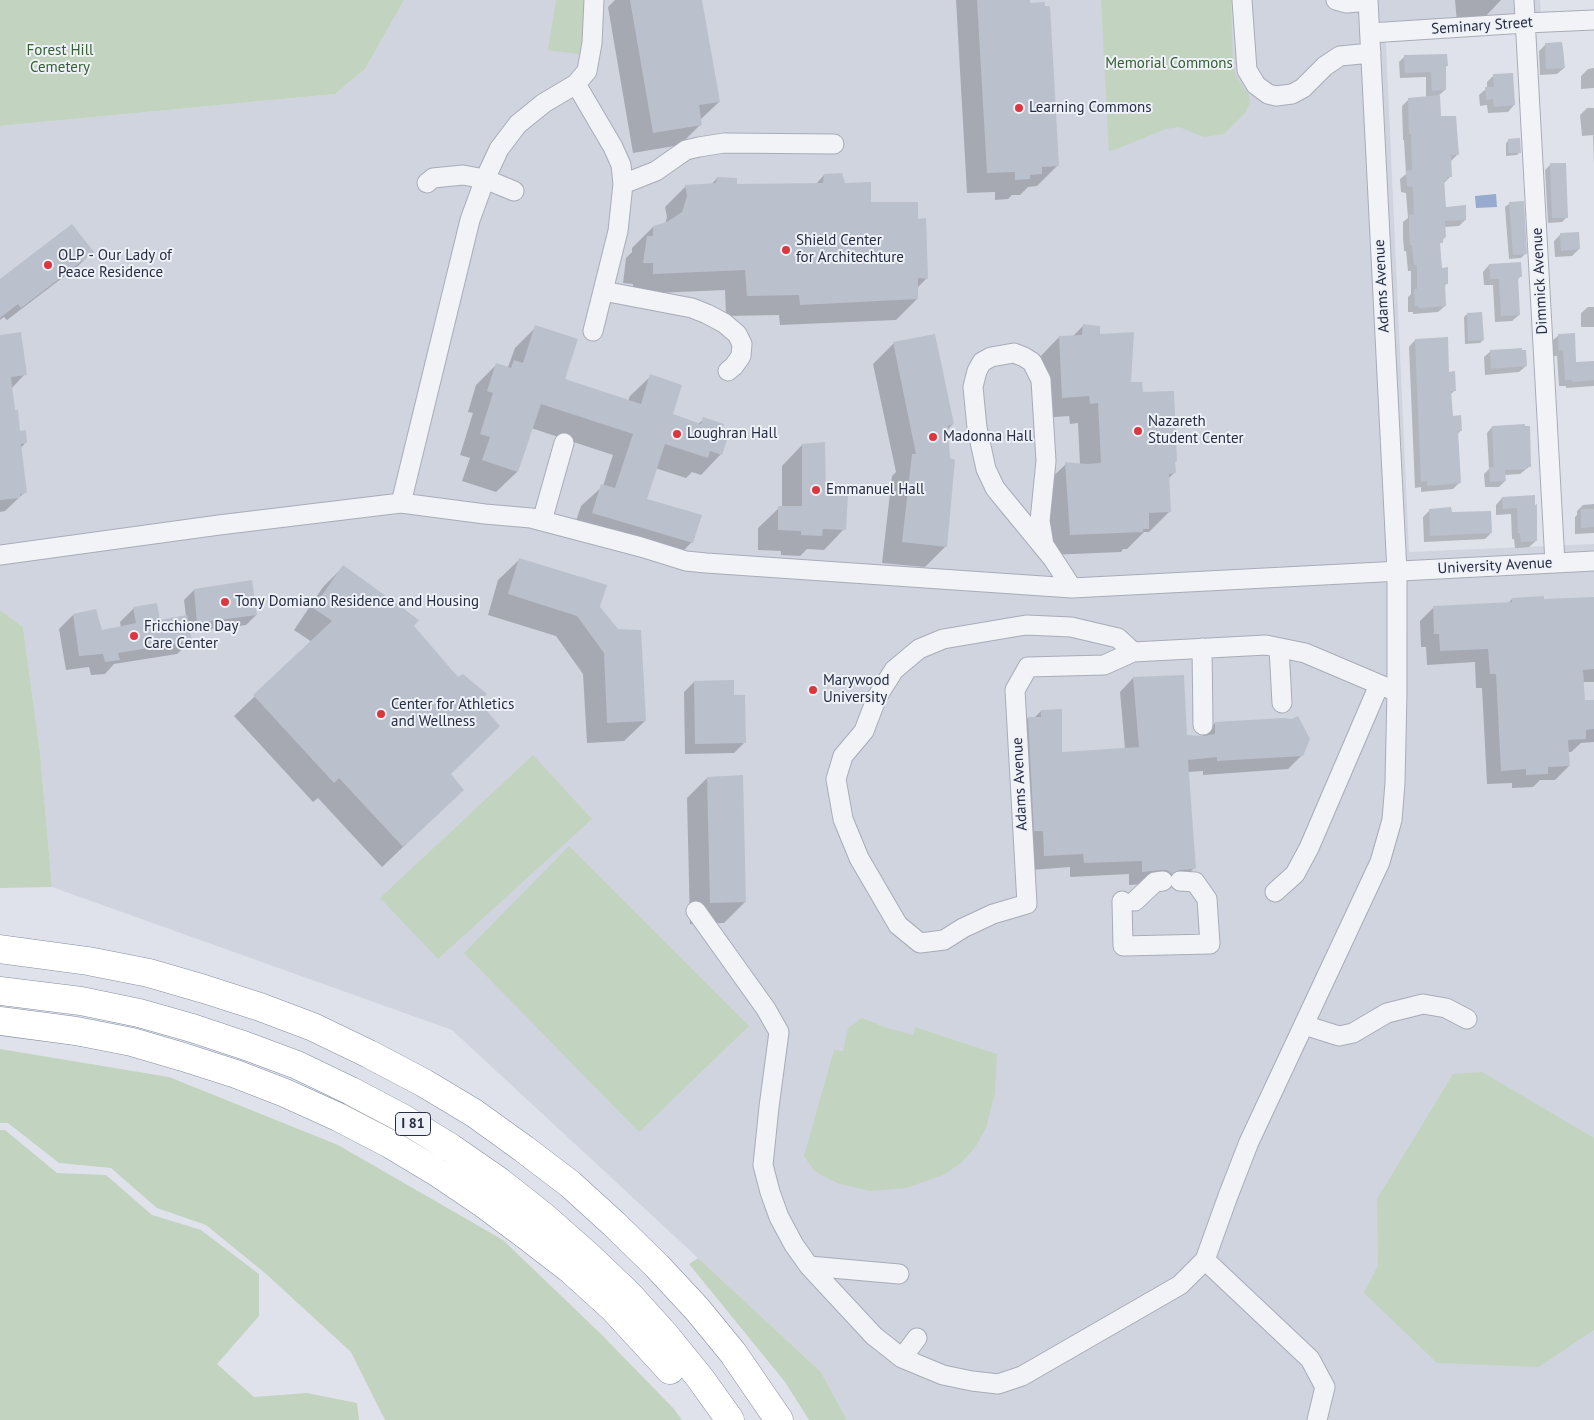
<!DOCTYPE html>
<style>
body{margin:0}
canvas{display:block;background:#dfe2ea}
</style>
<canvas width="1594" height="1420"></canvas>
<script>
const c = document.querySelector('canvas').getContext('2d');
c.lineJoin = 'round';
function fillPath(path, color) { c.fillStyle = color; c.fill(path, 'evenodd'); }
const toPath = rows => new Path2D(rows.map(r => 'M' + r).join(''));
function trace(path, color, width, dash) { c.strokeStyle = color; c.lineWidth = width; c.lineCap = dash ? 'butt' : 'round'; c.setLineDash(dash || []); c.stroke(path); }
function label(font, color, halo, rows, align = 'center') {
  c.font = font + ' "PT Sans",sans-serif'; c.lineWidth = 4; c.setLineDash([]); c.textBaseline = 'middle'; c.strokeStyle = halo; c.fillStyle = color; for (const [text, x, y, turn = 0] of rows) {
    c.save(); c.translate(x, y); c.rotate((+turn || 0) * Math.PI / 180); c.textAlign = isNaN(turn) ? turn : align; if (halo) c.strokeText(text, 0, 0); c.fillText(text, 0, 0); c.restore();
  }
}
fillPath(toPath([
 [404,0,1540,0,1541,13,1385,22,1409,552,1594,544,1594,1420,847,1420,821,1372,452,1030,52,887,40,752,23,627,0,610,0,126,335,94,365,69]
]), '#d0d4df');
fillPath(toPath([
 [0,0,404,0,365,69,335,94,0,126],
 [556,0,584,0,585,55,548,50],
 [1101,0,1231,0,1233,65,1236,76,1249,95,1250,102,1246,112,1224,134,1204,137,1179,127,1166,129,1109,152],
 [0,610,23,627,40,752,52,887,0,888],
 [533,755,592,819,438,959,380,898],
 [569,846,749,1026,639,1132,464,953],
 [862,1018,887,1028,913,1035,915,1027,997,1054,995,1093,986,1128,976,1146,961,1163,943,1175,906,1188,870,1191,837,1183,821,1175,813,1169,804,1156,834,1050,843,1051,848,1028],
 [0,1049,169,1077,338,1145,503,1240,602,1335,674,1409,682,1420,385,1420,351,1352,265,1273,206,1225,157,1208,111,1168,59,1163,8,1123,0,1123],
 [1482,1072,1594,1138,1594,1330,1539,1367,1437,1363,1364,1293,1378,1265,1377,1199,1453,1074],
 [0,1130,5,1130,57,1173,106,1175,152,1215,201,1230,259,1274,259,1316,217,1364,254,1397,307,1393,357,1403,359,1420,0,1420],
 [698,1258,821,1372,847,1420,809,1420,785,1382,689,1264]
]), '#c2d4bf');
fillPath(toPath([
 [1496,194,1497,207,1476,208,1475,196]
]), '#96abce');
fillPath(toPath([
 [615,0,701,0,719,102,700,120,701,124,680,145,633,153,608,7],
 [956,0,1029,0,1057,166,1037,186,1028,187,1020,195,1012,195,1008,199,995,200,995,192,967,193],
 [1455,0,1501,0,1482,20,1457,22],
 [1546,44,1563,47,1564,68,1557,74,1540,75,1539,51],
 [1405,56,1447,66,1444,68,1445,90,1439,95,1440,117,1458,154,1451,161,1451,176,1444,183,1445,208,1465,220,1459,226,1444,227,1445,237,1439,245,1441,269,1447,283,1444,287,1445,306,1438,312,1413,314,1413,312,1408,312,1408,297,1411,294,1411,271,1408,271,1406,251,1404,251,1403,238,1403,222,1408,218,1406,193,1401,192,1400,179,1406,174,1404,140,1403,140,1402,106,1409,99,1426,98,1426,77,1400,78,1399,62],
 [1594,68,1594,88,1581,89,1581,76,1588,69],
 [1493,76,1514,105,1508,112,1488,113,1487,105,1480,106,1479,95,1487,88,1487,82],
 [1587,108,1594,108,1594,165,1593,135,1582,136,1580,115],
 [1509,140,1520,152,1517,155,1506,156,1506,143],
 [1551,164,1567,217,1562,222,1548,223,1545,170],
 [824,175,844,184,870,203,916,220,927,278,917,288,917,299,896,320,780,325,779,315,726,316,725,290,633,294,633,284,623,283,626,258,632,252,632,248,653,227,665,224,667,217,665,207,686,186,711,185,717,178,736,185,816,184],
 [1510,203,1525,254,1521,258,1509,259,1505,207],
 [1560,235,1579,249,1572,256,1555,257,1554,241],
 [92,252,78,266,7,320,4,317,0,320,0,280],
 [1489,265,1520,277,1517,280,1519,315,1512,321,1495,322,1493,285,1484,285,1483,272],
 [1588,307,1594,307,1594,327,1581,327,1581,313],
 [1467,314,1483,340,1480,343,1465,344,1464,317],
 [1083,326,1099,335,1130,383,1141,393,1176,461,1174,463,1174,473,1168,479,1169,512,1149,532,1144,532,1127,549,1123,549,1121,552,1049,555,1045,484,1066,464,1080,465,1078,423,1070,424,1069,416,1042,418,1039,358,1059,337,1072,337],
 [536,327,564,380,628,401,630,396,651,376,671,415,698,424,704,419,719,436,721,454,701,475,692,472,686,478,655,468,645,500,692,542,671,563,572,533,581,506,603,486,613,455,531,428,517,472,496,492,462,481,470,458,460,455,473,413,468,412,476,385,497,364,508,367,515,348],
 [1559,335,1575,364,1594,362,1594,386,1566,388,1566,386,1559,386,1557,356,1553,356,1552,341],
 [0,336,25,374,11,389,14,412,19,432,26,442,21,448,25,492,5,511,0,512],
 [934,336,953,424,947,430,946,546,925,567,882,563,892,476,896,472,873,364,893,344],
 [1415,340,1448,373,1455,390,1450,395,1451,417,1461,430,1457,435,1460,482,1453,489,1421,492,1421,487,1415,488,1409,347],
 [1491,351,1526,366,1519,372,1485,375,1484,357],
 [1492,427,1530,466,1520,474,1504,475,1505,481,1499,487,1485,487,1484,474,1489,469,1487,433],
 [802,445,825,495,844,529,824,550,807,549,800,556,781,555,781,551,758,550,758,528,779,508,782,507,782,466],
 [1502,498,1534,506,1536,541,1529,547,1515,548,1514,539,1512,539,1511,514,1496,515,1496,505],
 [1594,504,1594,533,1575,534,1575,517,1577,515,1577,511,1583,505],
 [1430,510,1450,513,1491,533,1485,539,1424,542,1423,517],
 [519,560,599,607,645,721,624,741,587,743,583,674,556,636,488,615,498,580],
 [344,566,412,626,477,702,449,774,442,810,382,867,318,798,313,802,234,716,312,642,294,630,323,587],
 [194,590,256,615,246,625,189,632,191,641,177,654,114,664,105,674,91,675,89,667,66,670,59,629,73,615,101,632,121,628,120,622,134,608,159,621,186,617,184,600],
 [1594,598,1594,682,1583,682,1584,702,1594,701,1594,742,1581,743,1571,752,1568,752,1569,766,1555,780,1540,780,1533,787,1512,788,1512,783,1487,784,1482,688,1476,688,1475,662,1427,665,1426,647,1421,647,1420,621,1433,608,1508,604,1512,599,1543,601],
 [1133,678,1185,736,1201,737,1215,723,1302,755,1288,769,1203,775,1203,771,1188,772,1194,868,1180,882,1129,885,1129,874,1070,877,1070,867,1031,870,1015,732,1028,718,1034,718,1041,711,1061,753,1125,749,1120,692],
 [694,682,733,696,744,743,734,753,685,754,684,692],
 [707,778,745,902,724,923,690,924,687,798]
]), '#0003');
fillPath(toPath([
 [630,0,702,0,720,102,699,105,702,125,653,133],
 [977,0,1030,0,1030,3,1045,2,1045,6,1050,6,1059,166,1042,167,1042,174,1030,175,1030,179,1015,180,1015,172,987,173],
 [1562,42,1565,68,1546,69,1545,43],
 [1447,54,1448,66,1446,66,1446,90,1432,91,1431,72,1405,73,1404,55],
 [1513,73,1515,105,1494,107,1493,99,1486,100,1485,87,1494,87,1493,74],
 [1440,95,1441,116,1456,116,1459,155,1451,155,1452,177,1447,177,1447,180,1444,180,1446,207,1466,205,1466,220,1445,221,1446,237,1443,238,1443,243,1440,243,1442,268,1448,267,1448,284,1445,284,1446,306,1419,308,1419,306,1415,306,1414,289,1417,289,1417,265,1414,265,1412,245,1410,245,1409,231,1409,215,1414,214,1413,187,1407,186,1406,171,1412,170,1411,134,1409,134,1408,98],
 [1520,138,1521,153,1508,153,1508,139],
 [1550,163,1566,163,1568,218,1552,218],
 [842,173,845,183,871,182,871,202,918,202,918,219,926,218,928,279,918,278,918,299,800,305,799,295,747,296,745,270,653,274,653,263,643,263,647,236,653,236,653,226,667,222,682,212,687,196,685,185,716,183,717,177,737,178,737,184,823,183,824,174],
 [1524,201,1527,254,1513,255,1509,202],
 [72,224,94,252,21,308,18,304,0,318,0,279],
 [1579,232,1580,249,1561,251,1560,233],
 [1521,262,1522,277,1518,277,1520,315,1501,316,1499,279,1490,279,1489,264],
 [1482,312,1484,340,1468,341,1467,313],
 [1083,324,1100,326,1100,334,1134,332,1131,382,1142,382,1143,392,1174,391,1177,461,1175,461,1176,473,1169,474,1171,512,1149,513,1149,529,1143,529,1143,532,1070,535,1065,462,1086,464,1101,463,1098,403,1090,404,1089,396,1062,398,1059,336,1082,335],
 [535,325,578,339,565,379,641,404,650,374,682,385,673,414,701,424,703,417,724,424,721,435,728,437,722,455,710,451,708,458,665,444,647,499,702,515,693,543,592,513,601,484,615,488,633,434,541,404,518,472,482,460,490,437,480,434,493,393,487,391,496,363,511,368,514,360,523,363],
 [21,332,27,375,11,377,15,410,18,410,20,431,26,430,27,443,21,444,27,493,20,494,20,498,0,500,0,335],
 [1575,333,1576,362,1594,361,1594,380,1572,382,1572,380,1565,380,1563,350,1559,351,1558,334],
 [935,334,954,424,948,426,950,458,955,460,947,547,902,542,912,454,916,454,893,342],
 [1448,337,1449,372,1455,371,1456,391,1451,391,1453,416,1461,415,1462,431,1458,431,1461,483,1427,486,1427,481,1421,482,1415,339],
 [1522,348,1522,350,1526,350,1527,366,1491,369,1490,350],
 [1525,424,1525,426,1530,426,1531,467,1527,467,1527,469,1505,470,1506,481,1490,482,1489,467,1494,467,1492,426],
 [825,442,826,493,848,494,846,530,823,529,822,536,801,535,801,531,778,530,778,506,802,506,802,444],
 [1535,495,1535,505,1537,504,1537,541,1521,542,1520,533,1518,533,1517,508,1503,509,1502,497],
 [1451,507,1452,512,1491,511,1492,533,1430,536,1429,509],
 [1581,509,1594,509,1594,527,1581,528],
 [519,558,607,585,600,607,618,629,641,630,646,721,607,723,604,653,577,616,508,594],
 [343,565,419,620,414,626,458,677,463,674,487,694,479,702,500,726,451,774,464,790,403,847,339,778,334,783,253,695,332,621,313,608],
 [252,580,257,615,197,623,194,589],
 [1544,596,1544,599,1594,597,1594,669,1583,670,1585,700,1594,700,1594,729,1586,730,1586,739,1568,740,1570,766,1548,767,1548,774,1526,775,1526,769,1501,771,1496,674,1490,674,1488,649,1440,651,1439,634,1434,634,1433,606,1512,602,1512,598],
 [157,603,160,620,187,615,192,641,118,653,120,660,105,662,103,654,79,656,73,614,96,609,102,630,136,623,133,607],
 [1184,675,1187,735,1204,736,1215,734,1215,722,1284,718,1292,719,1298,716,1310,739,1303,756,1217,761,1217,757,1188,760,1196,869,1180,870,1172,874,1167,870,1162,870,1142,872,1142,861,1084,863,1083,854,1044,856,1043,831,1034,831,1028,717,1041,717,1041,710,1062,709,1062,752,1139,747,1133,677],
 [734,680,734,695,745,695,746,743,695,744,694,681],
 [743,775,746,902,710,903,707,777]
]), '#bbc0cd');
const minor = toPath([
 [1242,0,1247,70,1256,85,1268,94,1276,96,1292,94,1303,88,1325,66,1340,56,1371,53],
 [1336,0,1347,3,1368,1],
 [1524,0,1555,563],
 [1370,33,1526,23,1594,20],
 [576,84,613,147,621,165,623,184,618,231,593,331],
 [427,183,433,178,463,175,485,179,514,191],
 [623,184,656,171,686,150,699,147,724,143,834,144],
 [603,291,692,308,707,314,724,323,737,334,742,344,741,356,734,366,728,371],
 [401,503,470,220,485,179,499,149,518,124,544,103,576,84,587,71,592,43,594,0],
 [542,521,564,443],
 [0,555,219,525,401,503,485,514,531,518,641,547,686,561,706,563,1072,588,1594,561],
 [1054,560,1003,498,995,488,986,469,977,428,973,387,977,371,982,362,991,357,1014,353,1024,357,1032,362,1041,380,1046,461,1040,521,1044,545,1072,588],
 [1202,648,1203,725],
 [1279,648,1282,703],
 [1133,652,1118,638,1071,627,1026,625,943,639,919,649,894,670,877,697,864,731,843,756,836,779,843,819,859,858,898,925,920,943,944,940,963,928,993,914,1027,904,1015,690,1028,667,1104,665,1133,652,1266,645,1305,653,1397,692],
 [1275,892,1295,874,1309,848,1379,685],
 [1122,901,1123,946,1210,944,1207,899,1195,882,1180,881],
 [1135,901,1155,882,1163,881],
 [696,911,766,1009,779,1032,769,1107,763,1165,770,1192,779,1217,794,1245,809,1266,874,1336,902,1358,943,1375,972,1381,998,1384,1022,1376,1180,1285,1205,1260,1228,1196,1249,1142,1380,862,1392,820,1395,783,1397,692,1397,572,1368,0],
 [1304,1025,1339,1036,1353,1033,1387,1013,1423,1004,1446,1008,1467,1019],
 [1205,1260,1310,1359,1325,1387,1317,1420],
 [809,1266,899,1274],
 [902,1358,917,1338]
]);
const highway = toPath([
 [0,949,88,961,149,973,204,989,260,1007,313,1027,369,1054,424,1083,474,1113,524,1149,570,1184,614,1224,657,1266,697,1309,733,1353,779,1420],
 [0,991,81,1001,139,1013,192,1028,246,1046,297,1065,351,1091,404,1119,451,1148,500,1182,543,1216,586,1254,628,1294,666,1336,700,1378,730,1420],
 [0,1021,76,1031,132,1042,183,1057,236,1074,285,1093,338,1117,390,1144,435,1171,484,1204,527,1236,571,1270,613,1308,670,1370]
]);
trace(minor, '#a8acb8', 21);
trace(highway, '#848da2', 29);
trace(minor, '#f2f3f7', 19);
trace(highway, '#fff', 28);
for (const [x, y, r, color] of [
 [1019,108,5,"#dc363e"],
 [786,250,5,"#dc363e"],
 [48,265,5,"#dc363e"],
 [1138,431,5,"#dc363e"],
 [677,434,5,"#dc363e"],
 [933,437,5,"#dc363e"],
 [816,490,5,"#dc363e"],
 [225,602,5,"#dc363e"],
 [134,636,5,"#dc363e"],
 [813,690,5,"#dc363e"],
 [381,714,5,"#dc363e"]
]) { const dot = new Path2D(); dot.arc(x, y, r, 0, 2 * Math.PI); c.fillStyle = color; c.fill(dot); trace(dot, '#eef1f7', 2); }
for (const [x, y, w] of [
 [413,1124,35]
]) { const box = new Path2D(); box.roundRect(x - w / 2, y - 11.5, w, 23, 4); c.fillStyle = '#eef1f7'; c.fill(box); trace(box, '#262d42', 1); }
label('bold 14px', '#262d42', null, [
 ["I 81",413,1124]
]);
label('15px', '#262d42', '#eef1f7', [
 ["Seminary Street",1482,26,-4],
 ["Dimmick Avenue",1540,281,-93],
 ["Adams Avenue",1382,286,-93],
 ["University Avenue",1495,566,-3],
 ["Adams Avenue",1020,784,-93]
]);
label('15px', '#366032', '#eef1f7', [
 ["Forest Hill",60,51],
 ["Cemetery",60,68],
 ["Memorial Commons",1169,64]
]);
label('15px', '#262d42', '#eef1f7', [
 ["Learning Commons",1029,108],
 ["Shield Center",796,241],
 ["for Architechture",796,258],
 ["OLP - Our Lady of",58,256],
 ["Peace Residence",58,273],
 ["Nazareth",1148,422],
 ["Student Center",1148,439],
 ["Loughran Hall",687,434],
 ["Madonna Hall",943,437],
 ["Emmanuel Hall",826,490],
 ["Tony Domiano Residence and Housing",235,602],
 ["Fricchione Day",144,627],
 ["Care Center",144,644],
 ["Marywood",823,681],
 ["University",823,698],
 ["Center for Athletics",391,705],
 ["and Wellness",391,722]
], 'left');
</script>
